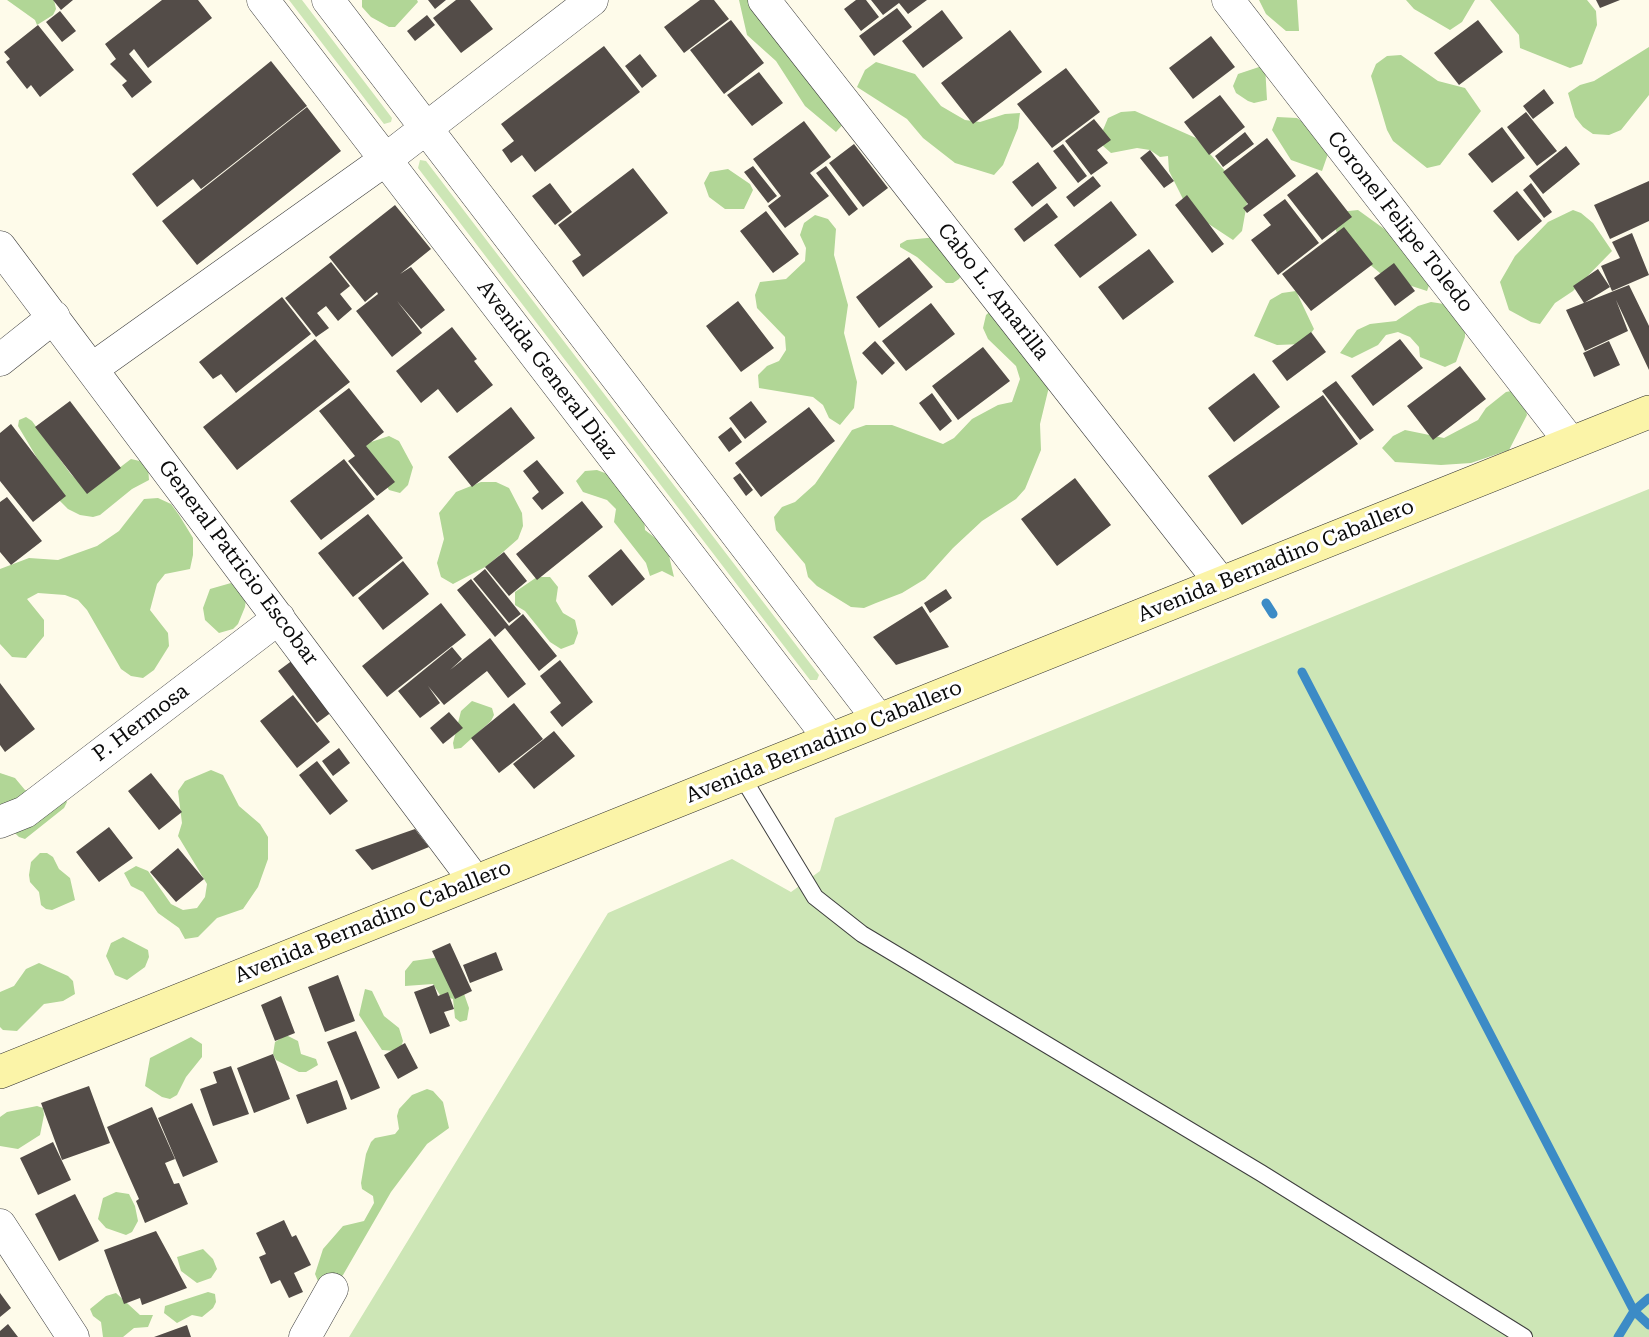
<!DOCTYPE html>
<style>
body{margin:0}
canvas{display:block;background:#fefbea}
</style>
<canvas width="1649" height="1337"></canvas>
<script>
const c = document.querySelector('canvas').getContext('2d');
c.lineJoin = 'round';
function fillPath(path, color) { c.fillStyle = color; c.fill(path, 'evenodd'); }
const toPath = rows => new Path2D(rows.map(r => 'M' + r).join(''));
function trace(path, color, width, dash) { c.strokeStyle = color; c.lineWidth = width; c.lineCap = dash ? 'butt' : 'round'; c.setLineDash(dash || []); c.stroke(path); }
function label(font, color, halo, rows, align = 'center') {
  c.font = font + ' "Roboto Serif",serif'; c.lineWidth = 6; c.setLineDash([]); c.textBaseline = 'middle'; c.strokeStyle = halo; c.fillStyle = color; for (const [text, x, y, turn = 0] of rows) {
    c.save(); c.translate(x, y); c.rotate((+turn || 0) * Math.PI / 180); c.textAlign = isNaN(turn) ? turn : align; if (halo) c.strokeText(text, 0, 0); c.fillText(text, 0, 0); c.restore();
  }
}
fillPath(toPath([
 [289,0,302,0,392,118,391,122,384,124],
 [420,160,426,161,819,675,817,680,810,680,418,168],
 [1649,489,1649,1337,349,1337,608,913,732,859,791,892,820,871,835,818]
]), '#cde6b6');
fillPath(toPath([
 [7,0,54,0,56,9,53,15,37,25,35,20],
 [362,0,417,0,418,2,395,27,389,27,371,17,362,7],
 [739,0,763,0,845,122,836,132,805,106,776,61,747,35],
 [1259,0,1297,0,1299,31,1286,31,1266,14],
 [1406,0,1475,0,1462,22,1450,30,1414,9],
 [1490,0,1587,0,1596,11,1597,25,1582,64,1570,68,1520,48,1519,35],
 [1649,47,1649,95,1621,130,1609,135,1593,134,1583,127,1575,117,1568,93,1580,85,1594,81],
 [1401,55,1438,81,1465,88,1481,111,1440,165,1427,168,1393,141,1387,130,1371,76,1376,64,1387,56],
 [876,62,915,74,941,106,965,120,980,122,1005,114,1020,113,1018,128,1003,165,994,175,955,163,923,138,907,119,857,87,865,70],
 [1265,65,1267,100,1254,103,1248,101,1236,93,1233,86,1238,74],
 [1135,111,1196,138,1225,171,1238,178,1245,189,1247,203,1242,231,1233,240,1189,211,1169,171,1168,156,1160,157,1150,150,1137,148,1111,153,1102,145,1103,130,1108,118,1121,112],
 [1277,117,1297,118,1325,138,1329,151,1322,171,1291,160,1272,130],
 [728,169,750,184,753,190,744,209,725,209,709,197,704,183,710,172],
 [1358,210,1419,254,1432,277,1427,291,1393,280,1380,273,1339,239,1330,213],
 [1573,210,1581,213,1593,223,1612,251,1573,291,1555,303,1540,324,1531,322,1509,310,1500,282,1515,256,1548,222],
 [815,215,828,219,836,229,834,255,848,305,844,333,857,382,854,408,840,425,829,418,823,405,813,397,759,388,758,375,767,366,779,361,786,350,785,337,757,308,755,295,760,282,786,279,805,261,806,248,800,235,804,223],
 [937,237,967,266,959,279,953,283,946,283,917,257,900,247,900,244,907,240],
 [1296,291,1314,329,1303,344,1277,345,1254,336,1270,300,1282,293],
 [1431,302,1444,304,1465,322,1465,337,1456,362,1445,367,1420,357,1419,347,1410,337,1398,332,1386,335,1378,345,1352,358,1340,353,1357,330,1370,324,1396,321,1418,306],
 [996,306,1056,358,1040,424,1041,450,1025,489,1016,499,982,521,953,548,925,579,902,593,876,603,864,608,851,607,817,586,808,577,805,564,776,530,774,517,782,507,795,502,815,484,852,430,866,425,892,425,943,444,954,438,972,419,998,405,1012,402,1020,379,1016,366,988,339,983,328,986,315],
 [1521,389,1527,415,1509,450,1471,463,1441,465,1395,462,1382,448,1393,436,1405,430,1444,438,1478,420,1486,408,1506,392],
 [26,417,32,421,70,473,84,488,110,475,131,459,144,462,148,467,149,480,132,489,100,515,93,517,80,515,68,509,54,495,40,463,18,426,19,420],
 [389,436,399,441,413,467,408,485,400,493,389,490,364,448,368,443],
 [597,470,610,475,644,517,645,530,667,547,674,577,662,571,650,576,646,563,614,522,616,509,607,500,583,492,576,481,585,471],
 [481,482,496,482,509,488,522,513,523,526,518,539,487,566,453,584,441,577,437,563,444,539,439,513,456,492],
 [158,498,171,504,179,515,193,538,193,555,190,569,165,574,157,584,150,610,168,633,169,646,154,670,143,678,131,676,121,669,87,610,78,600,65,595,38,593,27,599,44,620,44,636,26,658,12,657,0,644,0,569,29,558,58,560,97,546,119,531,144,499],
 [537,577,550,577,558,587,556,601,563,613,575,620,578,633,574,644,561,649,550,642,525,611,515,605,515,592],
 [231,583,246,599,245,607,238,624,233,629,219,633,205,620,203,608,210,589],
 [472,701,492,708,494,715,491,721,461,748,454,749,453,743,461,711],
 [211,770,223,775,239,806,260,824,268,837,268,859,258,887,243,909,217,918,198,937,185,939,179,928,158,913,143,892,131,886,124,873,136,866,148,871,171,904,183,910,197,908,205,897,207,884,178,836,182,823,178,791,185,781],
 [0,773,15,778,25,790,63,796,67,802,64,808,25,839,19,837,0,819],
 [40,853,47,853,53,857,59,869,70,878,75,900,52,910,46,909,41,905,39,892,30,882,29,875,31,862],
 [123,937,148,950,149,957,145,967,127,980,115,975,106,956,111,943],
 [440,957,462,988,469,1008,467,1020,460,1022,455,1018,453,999,440,995,433,984,405,986,405,971,413,961],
 [39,963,68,976,73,981,75,994,63,1001,44,1004,17,1031,3,1030,0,1027,0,992,14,986,26,969],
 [365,989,372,991,384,1016,399,1028,403,1041,401,1047,395,1051,382,1050,359,1015],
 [286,1035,298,1041,301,1054,316,1059,318,1065,306,1072,299,1072,276,1060,273,1054,275,1042],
 [191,1037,202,1044,202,1057,186,1077,177,1095,170,1099,162,1097,145,1086,150,1058],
 [427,1089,433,1091,443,1102,449,1128,427,1144,391,1192,343,1275,333,1284,320,1286,315,1274,323,1249,343,1226,364,1221,374,1203,373,1196,362,1189,361,1183,366,1154,371,1142,375,1138,395,1134,399,1129,397,1116,399,1109,412,1095],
 [37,1106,43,1108,44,1115,40,1135,18,1149,0,1146,0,1117,7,1112],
 [116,1192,129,1194,135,1206,138,1221,132,1232,126,1235,106,1228,98,1219,103,1198],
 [203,1249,213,1259,217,1269,211,1278,197,1283,181,1271,177,1257],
 [208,1292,215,1294,216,1302,213,1308,202,1317,192,1315,177,1323,164,1313,165,1306],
 [116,1293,140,1315,153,1315,148,1327,134,1328,123,1337,103,1337,101,1322,93,1316,90,1309,106,1296]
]), '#b1d696');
trace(toPath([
 [1266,603,1273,614],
 [1302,672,1634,1311,1618,1337],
 [1649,1298,1634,1311,1649,1325]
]), '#3c8bc6', 9);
fillPath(toPath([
 [53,0,73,0,61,10],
 [162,0,198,0,212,18,148,68,134,49,129,54,152,82,132,98,122,85,127,81,110,64,116,59,105,44],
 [428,0,446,0,435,9],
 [456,0,470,0,493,29,461,53,433,18],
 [700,0,714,0,729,19,684,53,664,27],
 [856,0,866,0,879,17,861,31,844,9],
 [871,0,927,0,908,14,899,3,883,15],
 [1596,0,1620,0,1600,8],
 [897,8,912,27,874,56,859,36],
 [942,10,963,38,923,68,902,41],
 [60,11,76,31,62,42,46,22],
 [427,15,435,25,415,41,407,31],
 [731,20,764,63,724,94,690,50],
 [1478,20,1503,52,1459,85,1434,53],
 [38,25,74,70,40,97,31,85,27,89,6,62,10,59,4,52],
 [1010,30,1042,72,973,124,941,83],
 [1211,36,1235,67,1193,99,1169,68],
 [604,46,640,92,535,172,522,155,511,163,502,150,514,141,501,124],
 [640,54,657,76,642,88,625,66],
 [271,61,307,106,201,189,193,179,157,207,132,174],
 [1066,68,1100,112,1052,148,1017,104],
 [759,72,783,103,752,126,727,95],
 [1544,89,1554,103,1533,119,1523,106],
 [1220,95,1245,127,1209,155,1184,122],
 [307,107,341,151,197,265,162,221],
 [1526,112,1557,151,1537,166,1507,127],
 [1094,119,1111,140,1097,150,1108,163,1091,175,1065,141],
 [804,121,831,157,810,173,829,196,785,228,768,206,781,196,753,159],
 [1502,127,1525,158,1492,183,1468,154],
 [1245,132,1254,144,1223,167,1215,156],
 [1267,138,1296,176,1247,213,1243,208,1248,204,1223,172],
 [854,144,888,188,863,207,829,163],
 [1063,144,1087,176,1078,183,1053,151],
 [1566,146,1580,164,1543,194,1529,176],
 [1150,150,1174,181,1164,188,1140,158],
 [1038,162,1057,188,1032,207,1012,182],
 [753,166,777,196,768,203,744,172],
 [826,166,858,209,849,216,816,173],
 [633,168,668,213,583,277,572,261,581,255,558,225],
 [1317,172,1352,217,1322,240,1287,195],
 [1093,176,1101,186,1074,207,1066,197],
 [1649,181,1649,221,1610,239,1594,205],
 [550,183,572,212,555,225,532,196],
 [1531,183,1552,212,1544,218,1523,190],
 [1517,191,1542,221,1518,241,1493,211],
 [1187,195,1224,244,1212,253,1175,205],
 [1285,199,1319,243,1278,275,1251,240,1271,225,1263,215],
 [1111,201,1137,235,1080,278,1054,245],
 [1047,203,1058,217,1024,242,1014,229],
 [395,205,431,249,400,274,411,267,445,310,421,329,397,301,422,333,392,357,356,311,378,294,377,292,365,302,329,257],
 [766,211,799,254,773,273,740,231],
 [1344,227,1373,264,1311,311,1282,274],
 [1632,233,1649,275,1612,291,1601,266,1620,258,1612,242],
 [1149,249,1174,282,1123,320,1098,287],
 [909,257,933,287,879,328,856,297],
 [331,262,350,286,340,294,352,309,338,321,326,306,317,313,329,328,316,337,285,298],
 [1394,263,1415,291,1395,306,1374,278],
 [1598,269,1610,287,1584,303,1573,286],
 [1629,285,1649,326,1649,370,1616,300,1628,331,1585,351,1566,310],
 [282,297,311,334,236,393,221,374,213,379,199,362],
 [738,301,774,348,741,372,706,326],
 [931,303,955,334,906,371,882,341],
 [452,327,477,359,474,361,493,385,457,413,438,389,421,403,396,371],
 [1311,332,1326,352,1287,381,1272,361],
 [315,339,350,382,237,470,203,427],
 [1400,339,1423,368,1373,406,1351,376],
 [875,341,895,363,882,375,862,353],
 [1609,341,1620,365,1594,377,1583,353],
 [983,347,1010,381,958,420,932,386],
 [1460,366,1486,399,1433,440,1407,406],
 [1254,373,1280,407,1234,442,1208,408],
 [1336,381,1374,430,1360,440,1322,391],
 [349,388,384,432,366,446,395,482,377,496,348,461,355,456,319,411],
 [932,393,952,421,940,431,919,403],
 [1323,395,1358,444,1242,525,1208,476],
 [70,401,121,468,87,494,35,427],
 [751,401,767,422,745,439,729,418],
 [511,407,535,438,472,487,448,457],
 [809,407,835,441,761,497,735,463],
 [11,424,66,496,33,522,0,481,0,433],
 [731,427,742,442,729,452,718,437],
 [344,459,375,499,321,540,290,501],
 [537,460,564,493,542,510,532,498,539,492,523,471],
 [740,473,753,490,746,496,733,478],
 [1075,478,1111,525,1057,566,1021,519],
 [7,497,42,541,11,565,0,552,0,502],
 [582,501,603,527,537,580,516,554],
 [368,514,403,558,353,597,318,553],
 [621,549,645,579,612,606,588,576],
 [504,552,527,581,509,596,485,567],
 [403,561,429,594,383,630,358,598],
 [485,569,521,614,509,623,473,579],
 [471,579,509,626,523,614,557,656,539,671,505,628,495,637,457,590],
 [946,589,952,598,930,613,924,603],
 [441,603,466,635,387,697,362,666],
 [922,606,949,647,896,665,873,637],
 [490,638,526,684,508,698,487,671,444,705,428,686,440,703,420,718,398,691,452,647,462,659,450,670],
 [301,654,340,706,317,723,278,671],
 [560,660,593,702,562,727,550,712,561,703,540,676],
 [0,683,35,729,5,752,0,745],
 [293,695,330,742,297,768,260,721],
 [514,703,543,739,499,773,471,738],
 [449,712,463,728,443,744,430,728],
 [554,731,575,756,534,789,513,764],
 [339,748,350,763,333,776,322,761],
 [317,761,348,801,330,815,299,775],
 [151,773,182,812,159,830,128,791],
 [109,827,133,858,99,882,76,852],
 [415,829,429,847,372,870,355,850],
 [178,848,204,879,176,902,150,872],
 [450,943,472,991,455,999,432,951],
 [496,952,503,970,470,983,463,965],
 [338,975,355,1021,325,1032,308,987],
 [434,985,438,996,448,992,454,1009,444,1012,450,1026,430,1034,414,992],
 [281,996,295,1033,275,1041,261,1005],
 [356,1031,380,1088,351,1100,327,1042],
 [405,1043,418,1068,398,1079,384,1055],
 [273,1054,290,1099,254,1113,237,1068],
 [231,1066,249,1114,213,1126,200,1089,217,1083,213,1072],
 [337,1080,347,1109,307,1124,296,1095],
 [89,1086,110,1143,62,1160,41,1103],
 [192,1103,218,1162,183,1177,158,1118],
 [152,1107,175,1159,165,1163,174,1184,179,1183,188,1204,145,1223,136,1201,139,1199,107,1127],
 [53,1142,71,1180,38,1195,20,1158],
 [75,1194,99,1241,59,1261,35,1214],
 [284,1220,292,1237,296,1235,311,1265,294,1273,303,1292,289,1298,280,1280,271,1284,259,1257,266,1254,256,1233],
 [156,1231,187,1288,142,1305,140,1298,124,1304,104,1250],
 [0,1293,11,1308,0,1317],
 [8,1324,18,1337,0,1337,0,1331],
 [187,1325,191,1337,154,1337]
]), '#534c48');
const lane = toPath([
 [741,775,815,897,862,934,1261,1173,1524,1337]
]);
const street = toPath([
 [263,0,830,739],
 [328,0,879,720],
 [764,0,1221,583],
 [1228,0,1571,443],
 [0,247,475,881],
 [0,360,54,317],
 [93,368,385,160,592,0],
 [0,822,25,812,279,618],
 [0,1225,73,1337],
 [305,1337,332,1289]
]);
const secondary = toPath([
 [0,1072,1649,412]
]);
trace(lane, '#3e3e3e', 18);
trace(street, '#3e3e3e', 33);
trace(secondary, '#2d2d2d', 34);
trace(lane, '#fff', 16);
trace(street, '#fff', 32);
trace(secondary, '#fbf4a8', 33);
label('21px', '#0b0b0b', '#fff', [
 ["Coronel Felipe Toledo",1400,222,52],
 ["Cabo L. Amarilla",993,292,52],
 ["Avenida General Diaz",547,370,53],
 ["Avenida Bernadino Caballero",1276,561,-22],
 ["General Patricio Escobar",238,563,53],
 ["P. Hermosa",141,723,-37],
 ["Avenida Bernadino Caballero",824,742,-22],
 ["Avenida Bernadino Caballero",373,922,-22]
]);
</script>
